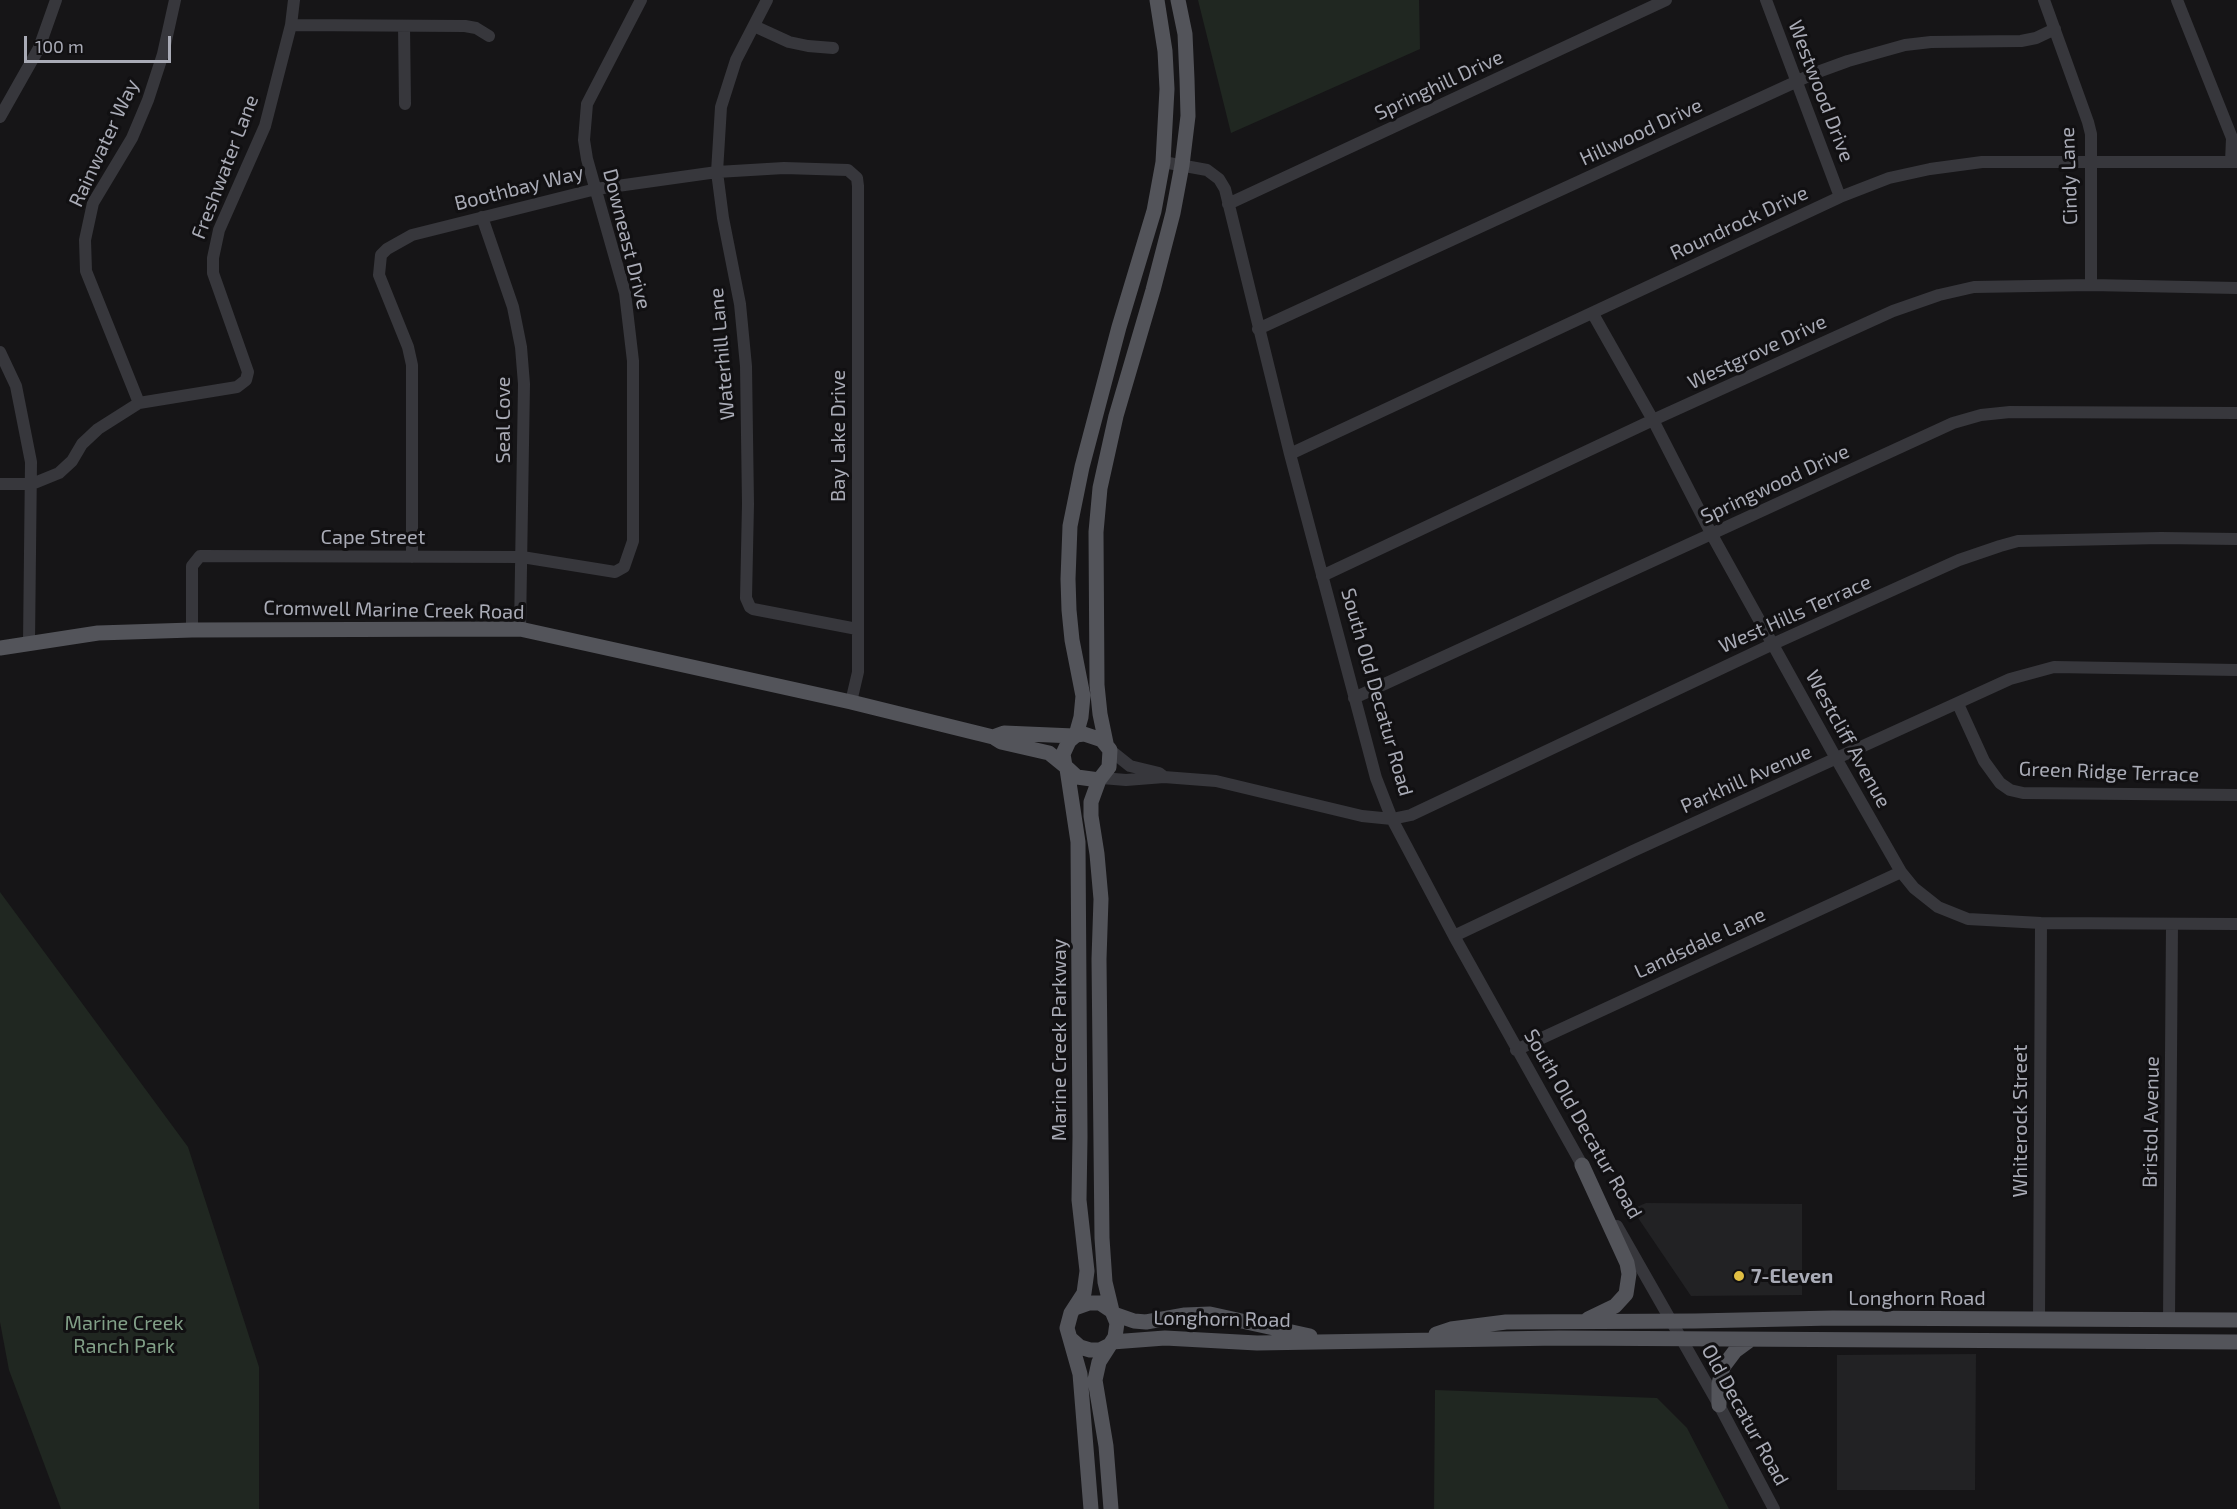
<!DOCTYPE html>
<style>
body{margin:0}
#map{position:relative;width:2237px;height:1509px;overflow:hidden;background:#161517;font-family:"Exo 2",sans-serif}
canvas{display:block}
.scale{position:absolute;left:24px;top:36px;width:147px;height:27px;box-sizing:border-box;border:3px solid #a9abb6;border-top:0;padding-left:8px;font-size:18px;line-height:21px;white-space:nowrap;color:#a9abb6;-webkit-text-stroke:4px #111012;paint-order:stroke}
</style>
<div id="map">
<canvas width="2237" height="1509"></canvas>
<div class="scale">100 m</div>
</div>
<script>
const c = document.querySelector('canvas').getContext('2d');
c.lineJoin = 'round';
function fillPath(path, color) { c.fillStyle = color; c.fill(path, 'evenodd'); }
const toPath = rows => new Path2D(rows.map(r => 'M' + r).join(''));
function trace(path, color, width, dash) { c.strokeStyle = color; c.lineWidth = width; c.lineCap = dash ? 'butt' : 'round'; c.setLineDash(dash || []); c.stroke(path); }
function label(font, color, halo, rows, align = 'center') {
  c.font = font + ' "Exo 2",sans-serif'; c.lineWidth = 6; c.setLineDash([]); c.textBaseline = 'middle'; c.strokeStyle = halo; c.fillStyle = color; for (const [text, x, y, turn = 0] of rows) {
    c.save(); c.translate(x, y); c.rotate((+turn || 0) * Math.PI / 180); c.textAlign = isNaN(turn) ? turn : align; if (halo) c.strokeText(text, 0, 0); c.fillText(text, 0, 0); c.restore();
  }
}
fillPath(toPath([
 [1646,1203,1802,1204,1802,1295,1691,1296,1632,1209],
 [1976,1354,1975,1490,1837,1490,1837,1355]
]), '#222224');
fillPath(toPath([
 [1198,0,1419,0,1420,49,1231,133],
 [0,892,188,1147,259,1367,259,1509,61,1509,9,1370,0,1322],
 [1435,1390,1657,1398,1687,1428,1729,1509,1434,1509]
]), '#202721');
trace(toPath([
 [767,0,736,60,721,107,717,172,723,218,740,304,746,366,748,504,746,598,750,607,753,609,857,629],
 [1766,0,1840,197],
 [2044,0,2088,122,2091,134,2091,285],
 [2177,0,2232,138,2231,162],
 [291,25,465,26,476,28,489,36],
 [404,26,405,104],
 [754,26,789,42,808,46,833,48],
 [0,117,39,48,56,0],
 [1163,162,1207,170,1219,179,1225,189,1290,454,1376,778,1392,819,1454,936,1586,1172],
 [1228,204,1666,0],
 [482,217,513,307,521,347,524,384,520,629],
 [1593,314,1653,420,1712,535,1837,760,1901,872,1914,888,1938,907,1968,919,2041,923,2237,924],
 [1258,329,1815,73,1848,61,1905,45,1931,42,2021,41,2036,38,2055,29],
 [0,352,16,386,31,462,29,643],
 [139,403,86,271,85,240,93,203,132,138,148,100,163,54,175,0],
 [1290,454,1840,197,1889,178,1930,169,1982,162,2237,162],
 [0,484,32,484,59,473,72,461,82,444,98,429,139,403,237,387,246,380,248,372,213,273,213,258,219,230,265,126,291,25,294,0],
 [412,557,412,365,408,347,379,275,381,255,387,249,412,235,596,189,717,172,784,168,848,170,857,178,858,186,858,672,851,702],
 [1322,576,1653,420,1893,311,1939,295,1974,287,2091,285,2237,288],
 [192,630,192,566,200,556,522,557,609,571,615,572,624,567,633,541,633,361,625,293,587,159,584,140,587,104,641,0],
 [1354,698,1953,423,1981,415,2010,412,2237,413],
 [1958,704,1984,761,2000,783,2010,790,2023,793,2237,795],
 [1110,750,1130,766,1159,773,1163,776],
 [1102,778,1126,780,1164,777,1216,781,1362,816,1392,819,1411,815,1773,644,1959,560,2000,546,2018,541,2161,538,2237,539],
 [1454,936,1633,851,2010,679,2054,667,2237,670],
 [1516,1050,1901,872],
 [1617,1226,1719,1405,1774,1509],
 [2039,1319,2041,923],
 [2169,1320,2172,924]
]), '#37373c', 12);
trace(toPath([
 [0,648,98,633,192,630,520,629,851,702,993,737,1001,742,1049,753,1065,766],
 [1084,734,1102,740,1110,750,1109,767,1099,780,1077,777,1065,766,1063,754,1069,741,1076,735,1084,734],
 [1076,735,1081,717,1083,696,1072,640,1069,610,1068,579,1070,526,1082,467,1119,327,1154,211,1163,162,1167,89,1165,51,1157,0],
 [993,737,1004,733,1074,736],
 [1106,743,1100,714,1097,685,1096,532,1100,488,1116,416,1153,290,1173,213,1182,165,1188,116,1187,79,1185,34,1178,0],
 [1067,769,1078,842,1080,1137,1079,1200,1087,1271,1084,1293,1071,1313,1067,1328,1080,1374,1091,1509],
 [1099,780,1091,802,1091,816,1097,854,1101,899,1099,959,1102,1238,1105,1282,1112,1311],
 [1582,1165,1627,1263,1629,1274,1626,1294,1615,1306,1588,1319],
 [1075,1308,1089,1303,1100,1303,1112,1311,1117,1323,1115,1337,1099,1362,1095,1380,1106,1446,1111,1509],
 [1114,1314,1134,1321,1146,1322,1185,1315,1210,1314,1310,1336],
 [1436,1334,1451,1329,1506,1322,1695,1321,1833,1318,2237,1320],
 [1071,1339,1080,1347,1090,1350,1100,1350,1110,1345],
 [1112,1342,1165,1338,1257,1343,1559,1338,2237,1342],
 [1719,1405,1719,1384,1723,1367,1735,1351,1750,1340]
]), '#53545a', 15);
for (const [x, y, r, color] of [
 [1739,1276,6,"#e1bf43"]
]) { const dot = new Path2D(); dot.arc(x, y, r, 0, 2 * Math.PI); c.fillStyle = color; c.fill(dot); trace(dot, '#111012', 2); }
label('20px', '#a9abb6', '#111012', [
 ["Springhill Drive",1439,85,-25],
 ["Westwood Drive",1821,91,69],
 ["Hillwood Drive",1641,132,-25],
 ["Rainwater Way",104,143,-65],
 ["Freshwater Lane",225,167,-69],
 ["Cindy Lane",2069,176,-92],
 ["Boothbay Way",519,188,-14],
 ["Roundrock Drive",1739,223,-25],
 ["Downeast Drive",627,239,76],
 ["Westgrove Drive",1757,352,-25],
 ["Waterhill Lane",722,354,-95],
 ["Seal Cove",503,420,-90],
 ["Bay Lake Drive",838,436,-90],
 ["Springwood Drive",1775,484,-25],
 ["Cape Street",373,537],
 ["Cromwell Marine Creek Road",394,610,1],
 ["West Hills Terrace",1795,614,-24],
 ["South Old Decatur Road",1377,692,74],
 ["Westcliff Avenue",1848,739,61],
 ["Green Ridge Terrace",2109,772,2],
 ["Parkhill Avenue",1746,779,-24],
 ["Landsdale Lane",1700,943,-25],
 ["Marine Creek Parkway",1059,1040,-90],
 ["Whiterock Street",2020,1121,-90],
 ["Bristol Avenue",2151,1122,-89],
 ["South Old Decatur Road",1583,1124,60],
 ["Longhorn Road",1917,1298],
 ["Longhorn Road",1222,1319,1],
 ["Old Decatur Road",1745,1415,61]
]);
label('bold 20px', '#a9abb6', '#111012', [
 ["7-Eleven",1751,1276]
], 'left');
label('20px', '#819f87', '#111012', [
 ["Marine Creek",124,1323],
 ["Ranch Park",124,1346]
]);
</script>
